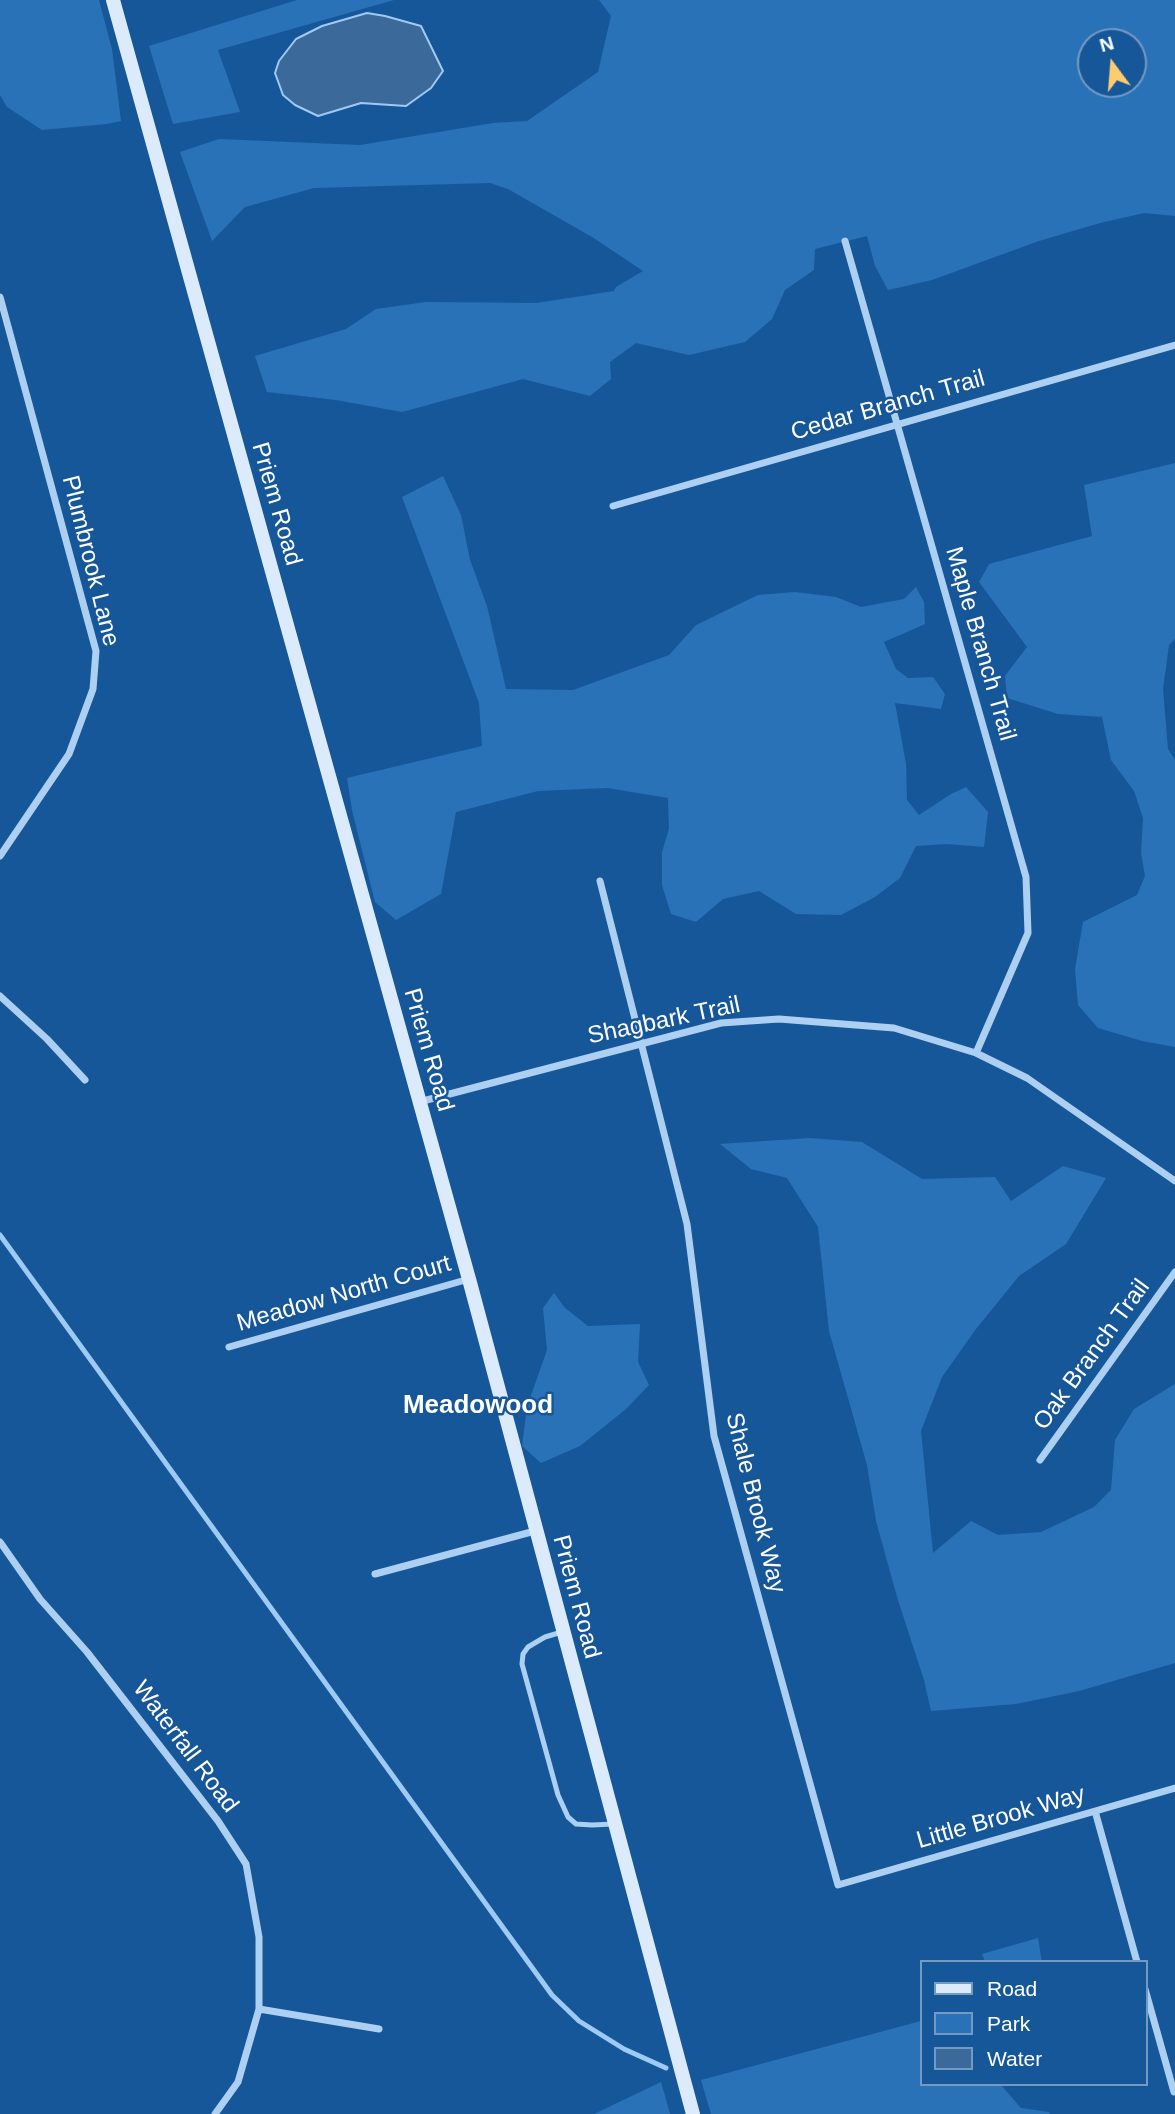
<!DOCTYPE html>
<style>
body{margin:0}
#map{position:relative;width:1175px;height:2114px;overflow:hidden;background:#16579a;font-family:Helvetica,sans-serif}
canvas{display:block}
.legend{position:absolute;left:920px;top:1960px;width:228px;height:126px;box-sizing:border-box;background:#16579a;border:2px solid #739ac2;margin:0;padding:9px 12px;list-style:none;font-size:21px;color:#fff}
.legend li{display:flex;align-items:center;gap:14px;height:35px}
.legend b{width:35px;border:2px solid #739ac2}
.north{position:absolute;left:1077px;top:28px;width:70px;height:70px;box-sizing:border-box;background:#16579a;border:2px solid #739ac2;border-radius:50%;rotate:344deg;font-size:19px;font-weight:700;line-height:28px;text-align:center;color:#fff}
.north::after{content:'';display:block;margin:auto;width:24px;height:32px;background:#ffcc6d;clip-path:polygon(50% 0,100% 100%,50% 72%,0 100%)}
</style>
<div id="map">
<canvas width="1175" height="2114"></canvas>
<ul class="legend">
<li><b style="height:9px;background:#dbebfc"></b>Road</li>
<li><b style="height:19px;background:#2a72b8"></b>Park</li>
<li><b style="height:19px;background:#3b6999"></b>Water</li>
</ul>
<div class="north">N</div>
</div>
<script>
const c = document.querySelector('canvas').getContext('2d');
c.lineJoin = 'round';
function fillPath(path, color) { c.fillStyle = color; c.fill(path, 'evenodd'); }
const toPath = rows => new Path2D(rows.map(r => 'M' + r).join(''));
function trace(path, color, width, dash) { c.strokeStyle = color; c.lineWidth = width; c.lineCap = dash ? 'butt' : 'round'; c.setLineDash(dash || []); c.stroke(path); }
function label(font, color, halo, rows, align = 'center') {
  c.font = font + ' Helvetica,sans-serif'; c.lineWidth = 5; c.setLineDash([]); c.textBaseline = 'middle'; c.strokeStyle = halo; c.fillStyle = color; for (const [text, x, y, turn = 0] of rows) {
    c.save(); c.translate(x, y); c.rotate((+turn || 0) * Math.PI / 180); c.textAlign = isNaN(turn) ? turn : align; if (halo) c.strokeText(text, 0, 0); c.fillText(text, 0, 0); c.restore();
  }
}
fillPath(toPath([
 [0,0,99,0,112,49,121,121,107,124,42,130,7,107,0,95],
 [297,0,394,0,218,50,240,112,173,124,149,46],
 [599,0,1175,0,1175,216,1144,213,1100,223,1039,241,932,280,888,290,875,266,867,236,815,249,814,270,785,290,772,319,745,342,689,355,636,343,610,362,611,379,590,396,523,379,402,412,336,400,267,392,255,356,346,329,376,309,426,302,536,303,614,291,616,287,643,271,592,237,508,189,490,183,314,188,245,207,212,241,180,152,219,139,360,145,493,123,527,121,598,72,611,16],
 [1091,42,1133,42,1133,84,1091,84],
 [1175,463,1175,639,1169,645,1163,689,1168,749,1175,760,1175,1047,1142,1041,1098,1028,1078,1005,1075,969,1083,922,1137,895,1145,876,1141,853,1143,818,1134,791,1111,760,1102,717,1058,714,1007,698,1005,676,1027,647,979,582,989,564,1092,536,1084,485],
 [443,476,461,515,470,560,487,606,506,689,573,690,669,655,696,625,758,595,795,592,836,597,861,607,904,599,916,587,924,602,925,624,884,642,896,669,908,678,933,677,945,694,941,709,895,703,906,764,907,800,919,815,951,794,966,787,988,812,984,847,947,844,916,846,900,878,875,897,841,915,796,914,759,891,723,899,696,922,671,914,662,885,662,852,669,829,668,798,607,788,538,791,456,812,441,894,396,920,375,902,352,810,347,778,482,746,479,703,402,497],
 [810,1138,862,1142,922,1179,995,1177,1011,1201,1063,1166,1106,1178,1066,1244,1019,1276,976,1329,942,1377,921,1431,933,1553,971,1521,998,1535,1041,1532,1094,1507,1111,1490,1115,1440,1134,1409,1175,1384,1175,1663,1079,1691,1016,1704,931,1711,924,1680,897,1597,876,1521,867,1465,829,1331,818,1227,787,1178,751,1169,720,1144],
 [554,1293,565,1308,588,1326,640,1324,638,1362,649,1385,626,1409,580,1446,541,1463,522,1446,527,1407,547,1350,543,1308],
 [1038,1938,1042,1962,985,1962,982,1954],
 [921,2021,921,2084,1000,2084,1021,2108,1049,2112,1050,2114,711,2114,701,2080],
 [661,2082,670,2114,594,2114]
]), '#2a72b8');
const water = toPath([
 [367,13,385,16,421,26,443,71,431,88,406,106,361,103,318,116,295,105,283,95,275,73,279,61,296,39,322,26,367,13]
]);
fillPath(water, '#3b6999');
trace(water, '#9ecbf5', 2);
trace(toPath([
 [0,1235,552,1995,579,2021,624,2049,666,2068]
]), '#9ecbf5', 5);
trace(toPath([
 [562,1632,545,1637,528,1647,523,1654,522,1664,558,1795,568,1817,576,1824,592,1825,614,1824]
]), '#accff2', 5);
trace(toPath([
 [845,241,1026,877,1028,933,976,1053],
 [0,297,96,651,93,689,69,754,0,856],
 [613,506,1175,345],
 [600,881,687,1224,714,1436,838,1885,1175,1788],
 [0,996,47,1039,85,1080],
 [419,1102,721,1023,779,1019,894,1028,976,1053,1027,1078,1175,1181],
 [229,1347,469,1279],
 [1040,1460,1175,1272],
 [0,1542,40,1599,87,1652,218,1821,246,1864,259,1937,259,2009,238,2082,215,2114],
 [375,1574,535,1531],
 [1095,1811,1137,1962],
 [1145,1989,1174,2092],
 [259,2009,379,2029]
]), '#accff2', 7);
trace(toPath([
 [113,0,469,1279,693,2114]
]), '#dbebfc', 14);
label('24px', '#fff', '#16579a', [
 ["Cedar Branch Trail",888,406,-16],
 ["Priem Road",276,504,74],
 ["Plumbrook Lane",90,561,76],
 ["Maple Branch Trail",980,644,74],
 ["Shagbark Trail",664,1021,-12],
 ["Priem Road",428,1050,74],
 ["Meadow North Court",344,1294,-16],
 ["Oak Branch Trail",1092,1355,-54],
 ["Shale Brook Way",755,1503,76],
 ["Priem Road",576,1597,75],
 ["Waterfall Road",185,1747,53],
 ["Little Brook Way",1001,1818,-16]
]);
label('bold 26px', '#fff', '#16579a', [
 ["Meadowood",478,1406]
]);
</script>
